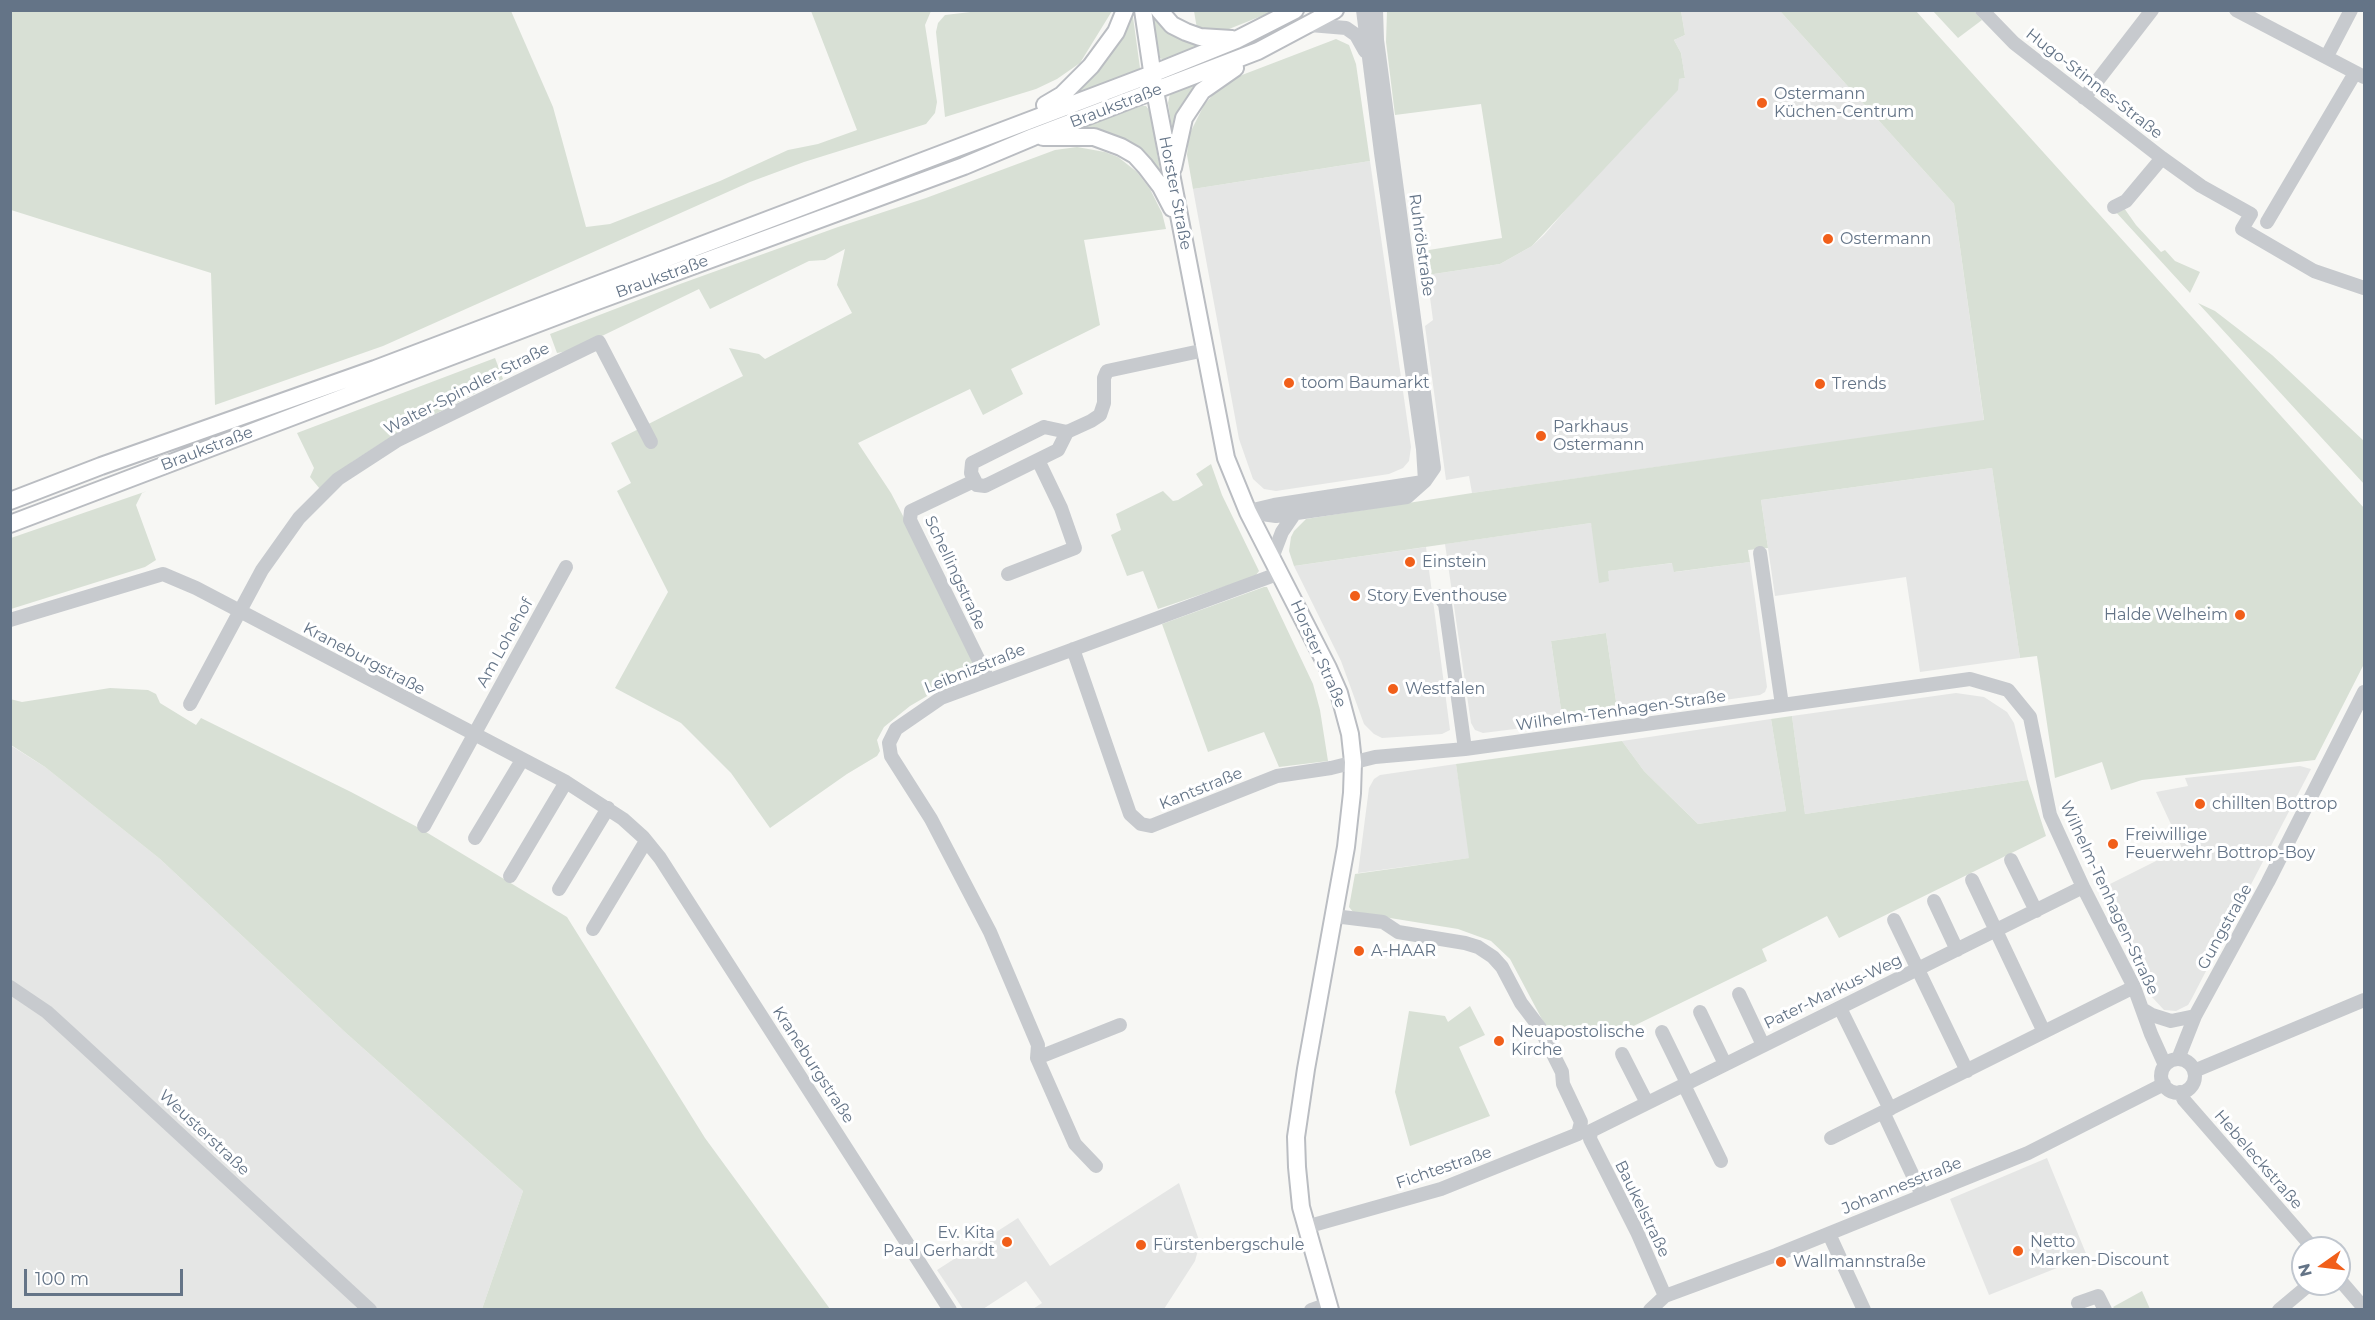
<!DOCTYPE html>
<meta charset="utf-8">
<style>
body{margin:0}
#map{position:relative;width:2375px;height:1320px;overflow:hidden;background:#f7f7f4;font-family:Montserrat,sans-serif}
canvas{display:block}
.frame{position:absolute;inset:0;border:12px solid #647487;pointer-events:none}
.north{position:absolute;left:2291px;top:1236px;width:60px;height:60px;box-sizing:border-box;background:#fff;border:2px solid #c1c7cf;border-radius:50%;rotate:256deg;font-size:16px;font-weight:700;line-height:24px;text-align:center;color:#647487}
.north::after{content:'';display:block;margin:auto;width:21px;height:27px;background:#f15f1a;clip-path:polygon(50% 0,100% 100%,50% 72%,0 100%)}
.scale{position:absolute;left:24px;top:1269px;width:159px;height:27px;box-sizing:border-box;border:3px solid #647487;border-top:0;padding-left:8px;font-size:18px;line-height:21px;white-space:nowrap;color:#647487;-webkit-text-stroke:4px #fff;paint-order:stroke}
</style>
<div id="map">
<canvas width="2375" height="1320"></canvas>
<div class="frame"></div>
<div class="north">N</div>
<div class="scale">100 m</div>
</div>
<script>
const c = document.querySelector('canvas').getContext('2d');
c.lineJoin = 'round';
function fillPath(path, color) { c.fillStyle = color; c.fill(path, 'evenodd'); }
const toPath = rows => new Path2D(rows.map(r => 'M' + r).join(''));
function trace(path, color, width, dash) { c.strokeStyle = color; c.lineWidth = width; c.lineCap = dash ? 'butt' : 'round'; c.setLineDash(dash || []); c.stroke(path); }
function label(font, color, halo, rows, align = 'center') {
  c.font = font + ' Montserrat,sans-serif'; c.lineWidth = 6; c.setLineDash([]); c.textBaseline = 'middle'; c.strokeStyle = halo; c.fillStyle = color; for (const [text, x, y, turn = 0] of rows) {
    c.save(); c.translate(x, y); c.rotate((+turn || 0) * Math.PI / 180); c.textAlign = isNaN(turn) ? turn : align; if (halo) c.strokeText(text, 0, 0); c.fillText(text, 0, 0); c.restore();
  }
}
fillPath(toPath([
 [1681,11,1780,11,1954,204,1984,421,1472,493,1469,476,1446,480,1425,326,1433,320,1427,275,1500,264,1532,246,1544,235,1679,79,1685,78,1681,53,1674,40,1685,35],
 [1370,161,1411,447,1409,461,1403,468,1389,474,1276,491,1264,489,1253,479,1239,439,1193,189],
 [1992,468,2020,658,1920,672,1906,577,1775,596,1761,500],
 [1591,523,1609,581,1607,571,1673,563,1675,572,1750,562,1767,687,1765,692,1760,695,1618,715,1606,633,1551,641,1563,723,1483,733,1475,730,1471,723,1445,544],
 [1426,547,1450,730,1442,734,1382,738,1374,734,1364,724,1341,661,1294,566],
 [1956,693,1984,697,2007,712,2014,723,2028,780,1805,814,1792,716],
 [1771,719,1786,811,1698,824,1644,771,1622,741],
 [10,745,45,767,160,859,346,1033,523,1191,482,1309,11,1309],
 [1456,764,1470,858,1358,873,1369,788,1374,779,1380,775],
 [2300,766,2311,769,2191,1000,2188,1005,2176,1011,2164,1010,2152,997,2100,889,2182,848,2156,792,2188,786,2185,778],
 [2047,1158,2087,1256,1989,1295,1950,1199],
 [1179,1183,1200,1243,1195,1261,1164,1309,1033,1309,1042,1303,1026,1281,983,1309,963,1309,937,1270,1018,1218,1050,1266]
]), '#e5e6e5');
fillPath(toPath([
 [11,10,511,11,553,107,586,227,610,224,720,181,788,150,818,144,857,130,811,11,931,11,925,25,937,102,935,113,926,124,804,162,750,182,383,346,215,405,211,273,11,210],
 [979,11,979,10,1112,11,1080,63,1057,79,1036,89,945,117,936,32,938,23,945,15],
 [1194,11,1274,11,1224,31,1197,29],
 [1387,11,1681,11,1685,35,1674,40,1681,53,1685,78,1679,79,1678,90,1532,246,1500,264,1427,275,1423,251,1502,238,1481,104,1395,115,1386,42],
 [1780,11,1916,11,2364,508,2364,664,2315,760,2142,780,2111,790,2102,762,2055,778,2037,656,2020,658,1992,468,1761,500,1768,548,1748,550,1750,562,1674,572,1672,563,1608,571,1609,581,1599,583,1591,523,1294,566,1289,551,1291,537,1294,531,1306,519,1472,493,1984,420,1954,204],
 [1933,11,1974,11,1982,20,1958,38],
 [1154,13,1202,44,1202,47,1165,61,1160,58,1152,16],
 [1130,17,1133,17,1140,68,1138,72,1073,96,1073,92,1092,77,1109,58],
 [1336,39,1349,45,1356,64,1370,161,1193,189,1187,155,1189,135,1204,105,1217,90,1242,75],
 [1202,81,1175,130,1172,128,1168,103,1170,94],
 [1142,106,1146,106,1150,111,1160,170,1157,172,1081,130,1082,127],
 [1077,147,1105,152,1118,157,1137,172,1150,189,1162,213,1166,229,1084,240,1100,325,1011,369,1023,394,983,415,970,389,858,443,891,493,924,556,976,669,975,673,971,676,939,689,910,706,884,727,877,740,880,751,877,756,847,774,770,828,731,773,681,723,615,688,668,592,617,491,631,483,611,443,743,376,729,348,759,354,765,359,852,313,837,285,845,249,825,260,809,261,710,309,699,289,573,350,557,353,550,334,680,284,838,227,926,198,1055,150],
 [2124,208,2136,225,2161,252,2165,250,2175,261,2200,272,2190,293,2114,210],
 [2198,303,2215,311,2272,355,2364,441,2364,484],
 [495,358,503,379,391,437,352,462,320,489,310,477,314,468,297,433],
 [1211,464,1222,495,1259,571,1256,575,1238,582,1158,609,1143,571,1127,576,1111,535,1121,530,1116,514,1163,491,1173,501,1178,500,1203,485,1196,474],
 [147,491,142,493,136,505,156,560,145,567,11,609,11,538],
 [1264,587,1267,587,1313,684,1320,710,1328,761,1279,767,1264,732,1208,752,1162,624],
 [1606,633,1618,715,1563,723,1551,641],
 [110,688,148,690,156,694,160,703,196,725,201,718,351,792,421,829,567,917,705,1138,830,1309,482,1309,523,1191,346,1033,160,859,45,767,11,745,10,699,22,702],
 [1792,716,1805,814,2028,780,2046,836,1839,938,1827,916,1762,949,1767,961,1611,1037,1592,1038,1545,1025,1510,959,1491,941,1458,929,1353,912,1349,907,1355,874,1469,858,1456,764,1622,741,1644,771,1698,824,1786,811,1771,719],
 [1470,1006,1485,1035,1459,1047,1490,1116,1410,1146,1395,1092,1409,1011,1445,1016,1448,1022],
 [2142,1291,2150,1309,2115,1309,2113,1307]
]), '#d8e0d5');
const major = toPath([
 [1143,10,1155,91,1226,458,1248,512,1328,668,1339,693,1350,734,1353,762,1352,793,1346,847,1306,1069,1296,1137,1297,1167,1301,1207,1330,1310],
 [1159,10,1172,25,1186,32,1200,37,1232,39],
 [1045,105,1062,95,1091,66,1116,32,1125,10],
 [1043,137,1094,137,1121,147,1135,155,1145,166,1161,187,1172,208],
 [1173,168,1184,118,1202,91,1235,68],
 [10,501,101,466,375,369,1152,74,1236,40,1295,10],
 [10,524,589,304,964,166,1033,137,1258,51,1335,10]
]);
trace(major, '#babdc2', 20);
trace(toPath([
 [1363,10,1381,153,1423,449,1425,481],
 [1982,10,2014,43,2162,158,2201,186,2251,214,2242,229,2314,271,2364,288],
 [2236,10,2364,77],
 [1310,25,1346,28,1356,35,1365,51],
 [2327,56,2351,10],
 [2084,98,2152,10],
 [2114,207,2126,201,2162,158],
 [2267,222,2355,73],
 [1044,427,1067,432,1058,450,985,486,977,485,971,473,972,463,1044,427],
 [1067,432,1091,421,1100,415,1104,403,1104,378,1107,371,1205,350],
 [974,481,911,511,910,520,988,679],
 [1253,510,1274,505,1423,482],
 [1248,512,1276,516,1407,497,1425,481,1434,468,1377,40,1376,10],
 [1760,553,1782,705],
 [1272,558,1282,532,1295,513],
 [1008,574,1075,548,1061,508,1038,460],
 [1439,596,1445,604,1465,749],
 [10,620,163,574,196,588,566,782,623,819,643,837,660,858,950,1310],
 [1073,649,1130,814,1141,824,1151,826,1277,776,1331,768,1375,757,1465,749,1970,679,2008,690,2030,717,2050,815,2083,887,2134,987,2151,1034,2165,1065],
 [190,704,262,570,299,518,338,479,398,440,599,342,651,442],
 [424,826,566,567],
 [475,838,522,760],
 [2011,860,2036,911],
 [510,876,566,782],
 [1972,880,2044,1032],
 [559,889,608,808],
 [1934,901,1957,950],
 [1894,920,1967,1071],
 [593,929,646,841],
 [10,987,47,1012,70,1033,370,1310],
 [1739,994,1763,1045],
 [1840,1008,1890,1109],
 [2142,1009,2152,1015,2171,1021,2195,1016],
 [1700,1012,1725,1064],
 [1662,1032,1687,1083],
 [1622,1054,1647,1103],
 [1037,1058,1120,1025],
 [2178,1059,2195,1016,2268,882,2364,692],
 '2161 1076a17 17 0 1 1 34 0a17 17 0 1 1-34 0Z',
 [2194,1071,2364,1000],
 [1684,1085,1721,1161],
 [2180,1092,2184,1100,2313,1248],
 [1883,1112,1922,1195],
 [1831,1138,2134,987],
 [1096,1166,1075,1144,1037,1058,1038,1045,990,932,931,819,891,756,889,743,896,729,941,698,1280,573],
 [1306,1227,1441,1189,1578,1134,1581,1122,1563,1084,1562,1072,1540,1028,1521,1003,1502,967,1493,957,1478,947,1465,943,1398,932,1383,922,1334,916],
 [1829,1234,1864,1310],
 [2339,1279,2364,1308],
 [1665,1296,1637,1232,1590,1139,1591,1131,2083,887],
 [2078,1303,2098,1296,2105,1310],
 [1311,1310,1328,1304],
 [1650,1310,1665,1296,1776,1255,2028,1153,2164,1084],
 [2279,1310,2310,1284]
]), '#c7cace', 14);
trace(major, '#fff', 16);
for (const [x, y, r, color] of [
 [1762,103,6,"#f15f1a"],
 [1828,239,6,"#f15f1a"],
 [1289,383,6,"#f15f1a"],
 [1820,384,6,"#f15f1a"],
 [1541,436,6,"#f15f1a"],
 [1410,562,6,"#f15f1a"],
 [1355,596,6,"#f15f1a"],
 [2240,615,6,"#f15f1a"],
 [1393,689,6,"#f15f1a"],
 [2200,804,6,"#f15f1a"],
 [2113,844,6,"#f15f1a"],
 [1359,951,6,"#f15f1a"],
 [1499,1041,6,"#f15f1a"],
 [1007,1242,6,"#f15f1a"],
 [1141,1245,6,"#f15f1a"],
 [2018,1251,6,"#f15f1a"],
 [1781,1262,6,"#f15f1a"]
]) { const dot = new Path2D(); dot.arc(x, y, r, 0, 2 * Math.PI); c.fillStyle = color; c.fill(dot); trace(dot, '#fff', 2); }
label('16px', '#647487', '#fff', [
 ["Hugo-Stinnes-Straße",2094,84,38],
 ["Braukstraße",1116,106,-21],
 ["Horster Straße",1175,193,79],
 ["Ruhrölstraße",1421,245,82],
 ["Braukstraße",662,277,-20],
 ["Walter-Spindler-Straße",467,389,-27],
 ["Braukstraße",207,449,-21],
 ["Schellingstraße",955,573,65],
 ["Am Lohehof",505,643,-61],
 ["Horster Straße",1318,654,66],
 ["Kraneburgstraße",364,659,28],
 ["Leibnizstraße",975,669,-22],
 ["Wilhelm-Tenhagen-Straße",1621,711,-8],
 ["Kantstraße",1201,789,-22],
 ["Wilhelm-Tenhagen-Straße",2109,898,65],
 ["Gungstraße",2225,927,-61],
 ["Pater-Markus-Weg",1833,992,-26],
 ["Kraneburgstraße",813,1065,57],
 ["Weusterstraße",204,1133,43],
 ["Hebeleckstraße",2258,1160,49],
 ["Fichtestraße",1444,1168,-19],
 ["Johannesstraße",1902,1186,-22],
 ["Baukelstraße",1642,1209,64]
]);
label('16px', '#647487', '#fff', [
 ["Ostermann",1774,94],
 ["Küchen-Centrum",1774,112],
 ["Ostermann",1840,239],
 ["toom Baumarkt",1301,383],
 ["Trends",1832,384],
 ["Parkhaus",1553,427],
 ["Ostermann",1553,445],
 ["Einstein",1422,562],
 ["Story Eventhouse",1367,596],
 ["Halde Welheim",2228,615,"right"],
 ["Westfalen",1405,689],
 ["chillten Bottrop",2212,804],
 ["Freiwillige",2125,835],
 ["Feuerwehr Bottrop-Boy",2125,853],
 ["A-HAAR",1371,951],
 ["Neuapostolische",1511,1032],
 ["Kirche",1511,1050],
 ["Ev. Kita",995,1233,"right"],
 ["Paul Gerhardt",995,1251,"right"],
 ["Netto",2030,1242],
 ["Marken-Discount",2030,1260],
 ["Fürstenbergschule",1153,1245],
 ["Wallmannstraße",1793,1262]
], 'left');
</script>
